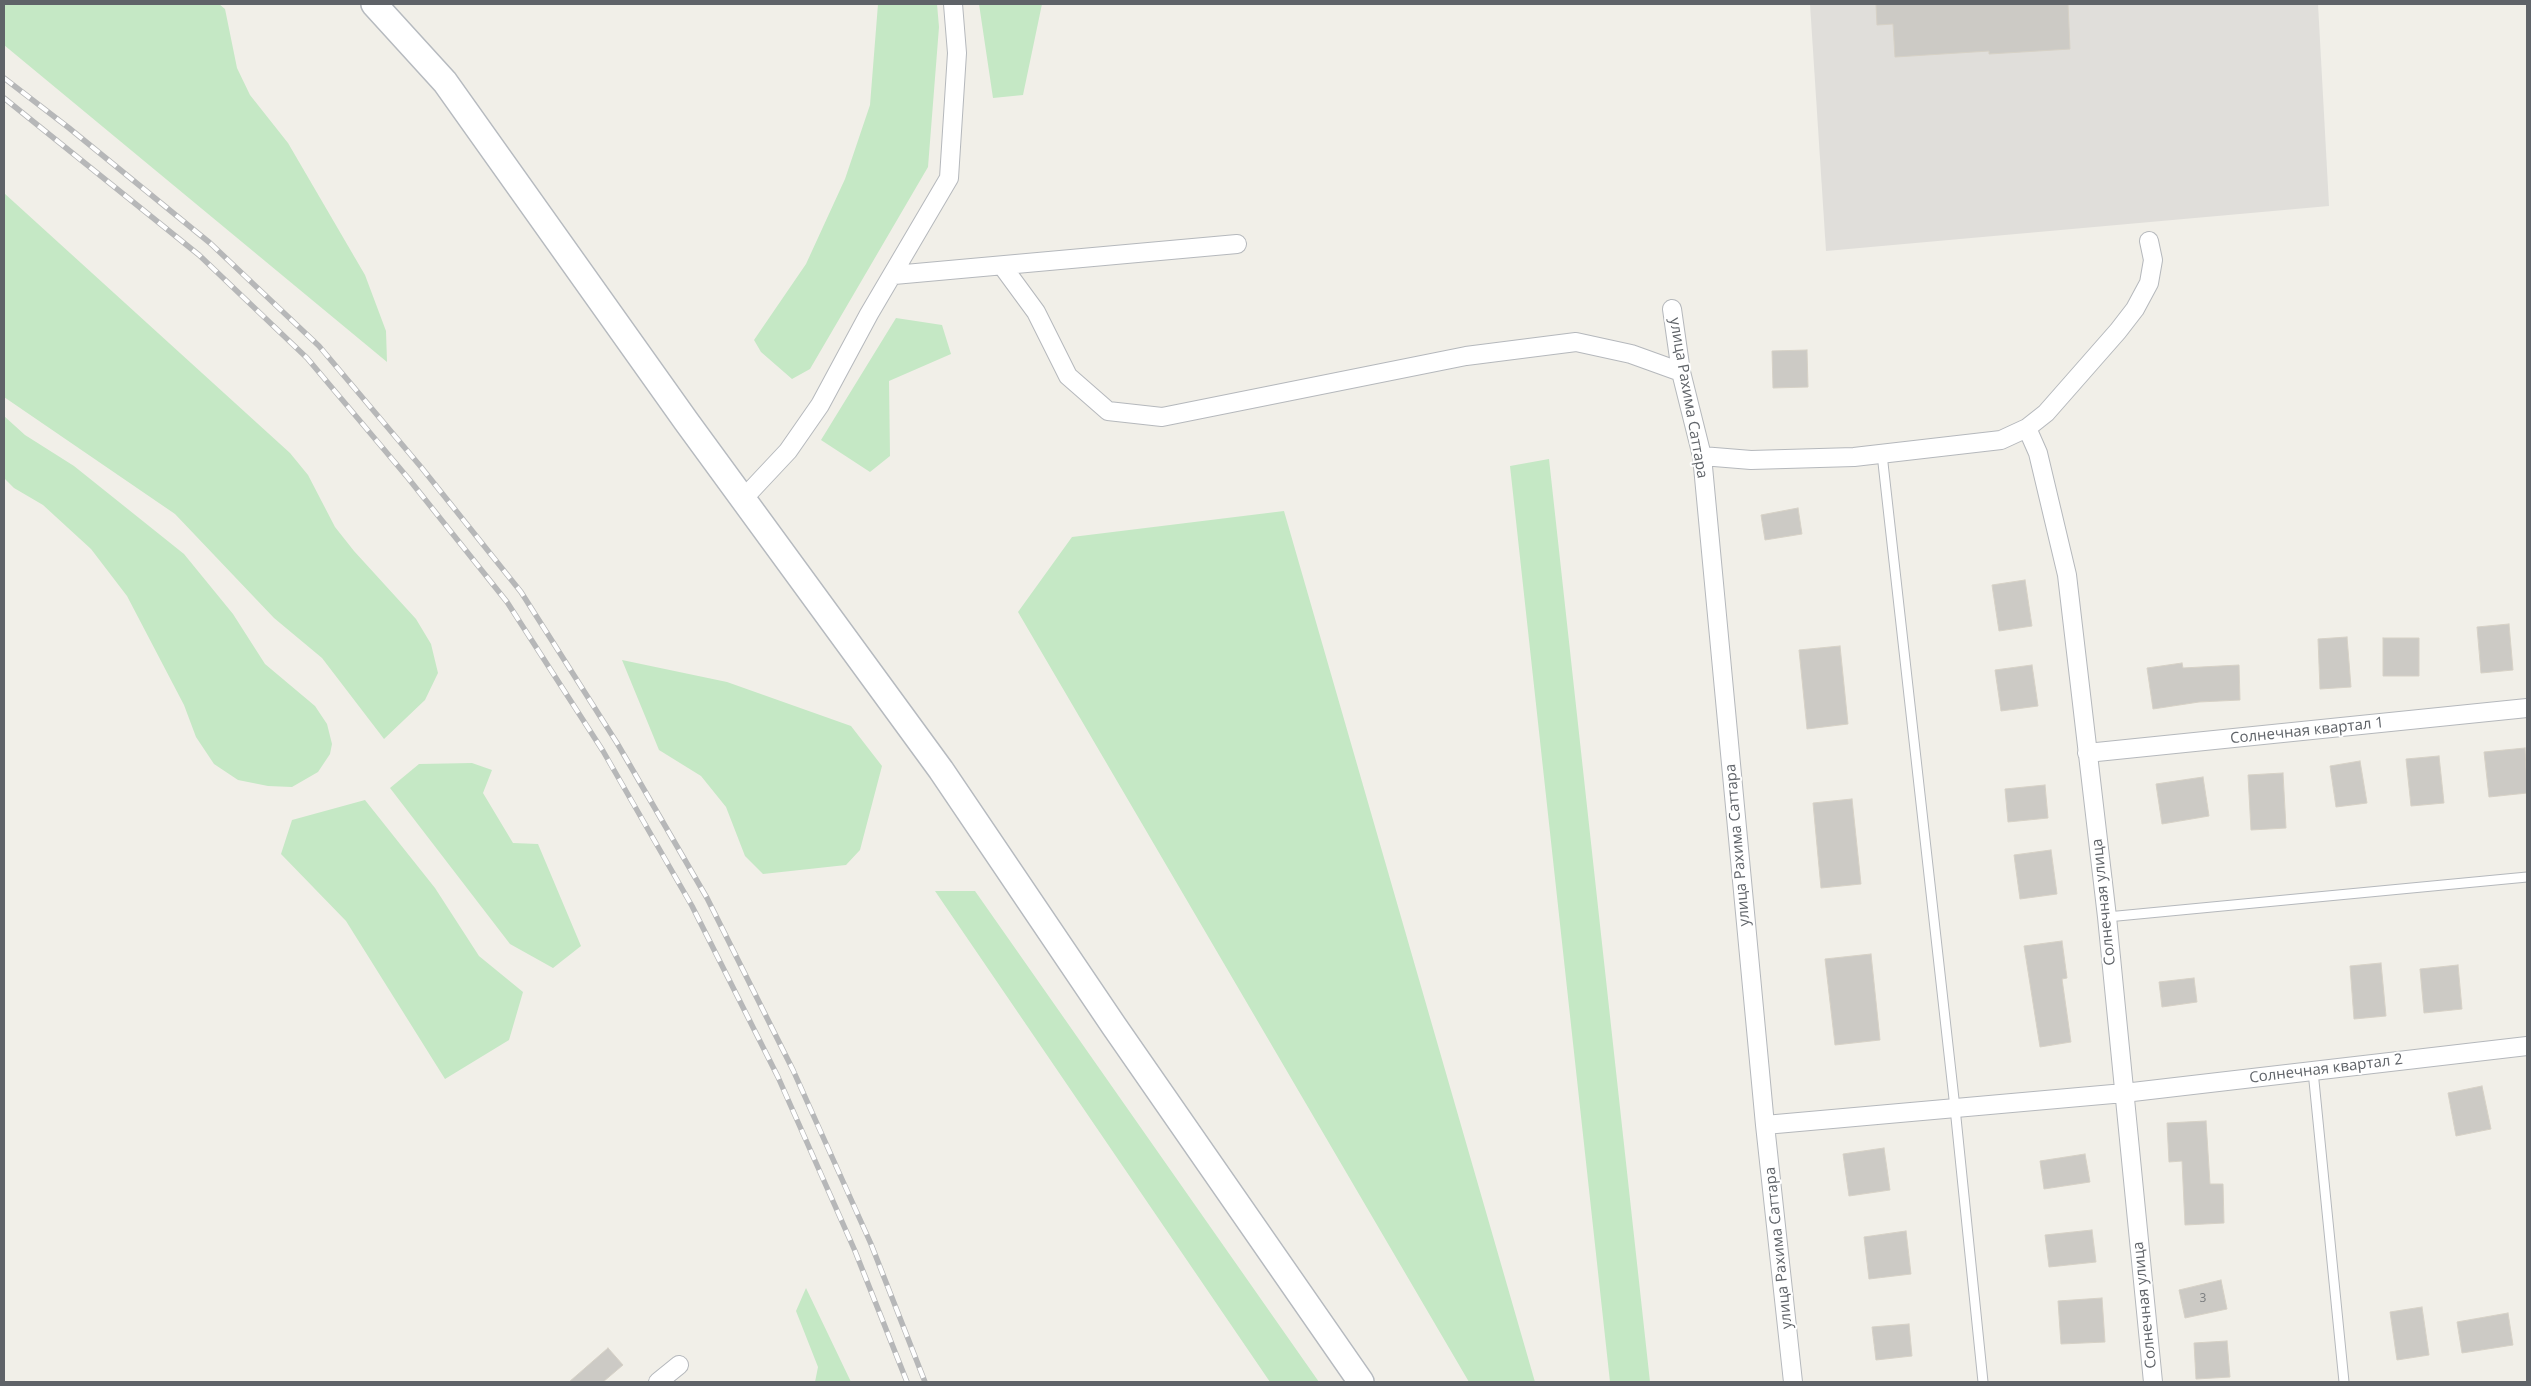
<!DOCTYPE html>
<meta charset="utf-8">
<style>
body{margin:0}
#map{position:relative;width:2531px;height:1386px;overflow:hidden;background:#f1efe8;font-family:"Open Sans",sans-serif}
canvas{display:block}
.frame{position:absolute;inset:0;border:5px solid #5f6368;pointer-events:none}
</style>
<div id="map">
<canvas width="2531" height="1386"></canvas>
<div class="frame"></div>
</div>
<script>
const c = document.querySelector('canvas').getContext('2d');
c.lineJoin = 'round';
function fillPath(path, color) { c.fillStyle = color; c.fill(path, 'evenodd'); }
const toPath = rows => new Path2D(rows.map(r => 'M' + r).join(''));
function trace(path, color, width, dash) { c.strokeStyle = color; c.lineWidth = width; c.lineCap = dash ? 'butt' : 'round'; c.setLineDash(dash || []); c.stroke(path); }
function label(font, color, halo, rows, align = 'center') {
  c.font = font + ' "Open Sans",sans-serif'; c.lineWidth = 4; c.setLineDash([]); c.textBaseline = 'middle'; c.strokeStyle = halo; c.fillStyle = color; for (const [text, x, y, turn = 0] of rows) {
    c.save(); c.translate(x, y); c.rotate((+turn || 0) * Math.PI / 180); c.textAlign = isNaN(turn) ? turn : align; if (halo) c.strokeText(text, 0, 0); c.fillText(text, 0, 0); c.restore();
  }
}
fillPath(toPath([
 [1810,4,2318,4,2329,206,1826,251]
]), '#e0deda');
fillPath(toPath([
 [4,4,219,4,225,9,237,68,250,95,288,143,365,275,386,331,387,362,4,45],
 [878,4,937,4,939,27,928,167,810,369,792,379,761,352,754,340,806,264,845,179,870,105],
 [979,4,1042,4,1023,95,993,98],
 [4,193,290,453,308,475,335,527,354,551,416,619,431,644,438,673,425,700,384,739,322,658,274,618,175,514,4,397],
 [896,318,942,325,951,354,889,381,890,456,870,472,821,440],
 [4,416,25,435,74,466,184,554,233,614,265,664,315,706,327,724,332,744,330,754,318,772,292,787,268,786,238,780,214,764,196,737,184,705,127,596,91,549,43,505,14,488,4,478],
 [1549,459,1650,1382,1610,1382,1510,466],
 [1284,511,1535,1382,1469,1382,1018,612,1072,537],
 [622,660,727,682,851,726,882,766,860,850,846,865,763,874,745,856,726,807,701,776,659,750],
 [472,763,492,770,483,793,513,843,538,844,581,946,553,968,510,944,390,788,419,764],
 [365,800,435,888,479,956,523,992,509,1040,445,1079,346,921,281,854,292,820],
 [935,891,975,891,1319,1382,1270,1382],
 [806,1288,851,1382,815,1382,818,1367,796,1311]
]), '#c5e8c5');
const building = toPath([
 [1876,4,2068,4,2070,49,1989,54,1989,51,1895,57,1893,24,1877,25,1876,4],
 [1807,350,1808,387,1773,388,1772,351,1807,350],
 [1798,508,1802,534,1765,540,1761,515,1798,508],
 [2025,580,2032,626,1999,631,1992,585,2025,580],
 [2509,624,2513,670,2481,673,2477,627,2509,624],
 [2347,637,2351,687,2320,689,2318,639,2347,637],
 [2383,638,2419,638,2419,676,2383,676,2383,638],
 [1840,646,1848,724,1807,729,1799,650,1840,646],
 [2182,663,2183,668,2239,665,2240,700,2199,702,2153,709,2147,668,2182,663],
 [2032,665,2038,706,2001,711,1995,670,2032,665],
 [2525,748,2527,793,2489,797,2484,752,2525,748],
 [2439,756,2444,803,2411,806,2406,759,2439,756],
 [2360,761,2367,803,2336,807,2330,766,2360,761],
 [2283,773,2286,828,2251,830,2248,775,2283,773],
 [2203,777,2209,816,2162,824,2156,784,2203,777],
 [2045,785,2048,818,2008,822,2005,789,2045,785],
 [1852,799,1861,884,1821,888,1813,803,1852,799],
 [2051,850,2057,894,2020,899,2014,855,2051,850],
 [2062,941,2067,978,2062,979,2071,1042,2040,1047,2024,946,2062,941],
 [1871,954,1880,1040,1835,1045,1825,959,1871,954],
 [2381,963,2386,1016,2354,1019,2350,966,2381,963],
 [2458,965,2462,1009,2424,1013,2420,969,2458,965],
 [2194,978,2197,1002,2162,1007,2159,982,2194,978],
 [2482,1086,2491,1129,2456,1136,2448,1093,2482,1086],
 [2206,1121,2210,1184,2223,1184,2224,1223,2185,1225,2182,1161,2169,1162,2167,1123,2206,1121],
 [1884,1148,1890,1190,1849,1196,1843,1154,1884,1148],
 [2085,1154,2090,1182,2044,1189,2040,1161,2085,1154],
 [2092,1230,2096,1262,2049,1267,2045,1235,2092,1230],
 [1906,1231,1911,1274,1869,1279,1864,1237,1906,1231],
 [2221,1280,2227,1309,2185,1318,2179,1290,2221,1280],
 [2102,1298,2105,1342,2061,1344,2058,1301,2102,1298],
 [2422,1307,2429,1355,2397,1360,2390,1312,2422,1307],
 [2508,1313,2513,1345,2462,1353,2457,1322,2508,1313],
 [1909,1324,1912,1356,1876,1360,1872,1327,1909,1324],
 [2227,1341,2230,1377,2196,1379,2194,1343,2227,1341],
 [608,1348,623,1365,603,1382,569,1382,608,1348]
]);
fillPath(building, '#cccac5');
trace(building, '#d6d1c6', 1);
const lane = toPath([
 [1882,454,1955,1108,1983,1382],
 [2107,917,2527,877],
 [2313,1071,2344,1382]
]);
const street = toPath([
 [1003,267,1036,312,1068,376,1108,411,1162,417,1466,356,1576,342,1631,354,1681,372],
 [894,275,1237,244],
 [1672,309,1681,372,1702,456,1765,1125,1793,1382],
 [2027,428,2038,453,2067,575,2107,917,2153,1382],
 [1702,456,1751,460,1854,457,2001,440,2027,428,2046,413,2118,331,2135,309,2149,283,2153,260,2149,241],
 [743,499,788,451,820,405,869,314,949,178,957,53,953,4],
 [2087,753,2527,708],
 [1765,1125,2124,1093,2527,1046],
 [658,1382,679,1365]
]);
const secondary = toPath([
 [374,4,445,82,686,421,941,770,1114,1026,1361,1382]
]);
trace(lane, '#b5b8bc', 11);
trace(street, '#b5b8bc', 20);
trace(secondary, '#b6babf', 28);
trace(lane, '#fff', 9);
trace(street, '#fff', 18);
trace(secondary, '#fff', 25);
const rail = toPath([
 [4,78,69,128,210,243,319,346,421,467,521,592,617,743,707,898,793,1070,871,1244,925,1382],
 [4,98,199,255,307,358,408,478,507,602,603,751,692,906,778,1077,855,1251,907,1382]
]);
trace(rail, '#b6b7b8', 5.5);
trace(rail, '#fff', 4, [11]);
label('12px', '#7a7d7f', null, [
 ["3",2203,1299]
]);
label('15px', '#5f6368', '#fff', [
 ["улица Рахима Саттара",1688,398,80],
 ["Солнечная квартал 1",2307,731,-6],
 ["улица Рахима Саттара",1738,845,-95],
 ["Солнечная улица",2104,902,-96],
 ["Солнечная квартал 2",2326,1069,-7],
 ["улица Рахима Саттара",1779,1248,-96],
 ["Солнечная улица",2145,1305,-96]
]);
</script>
